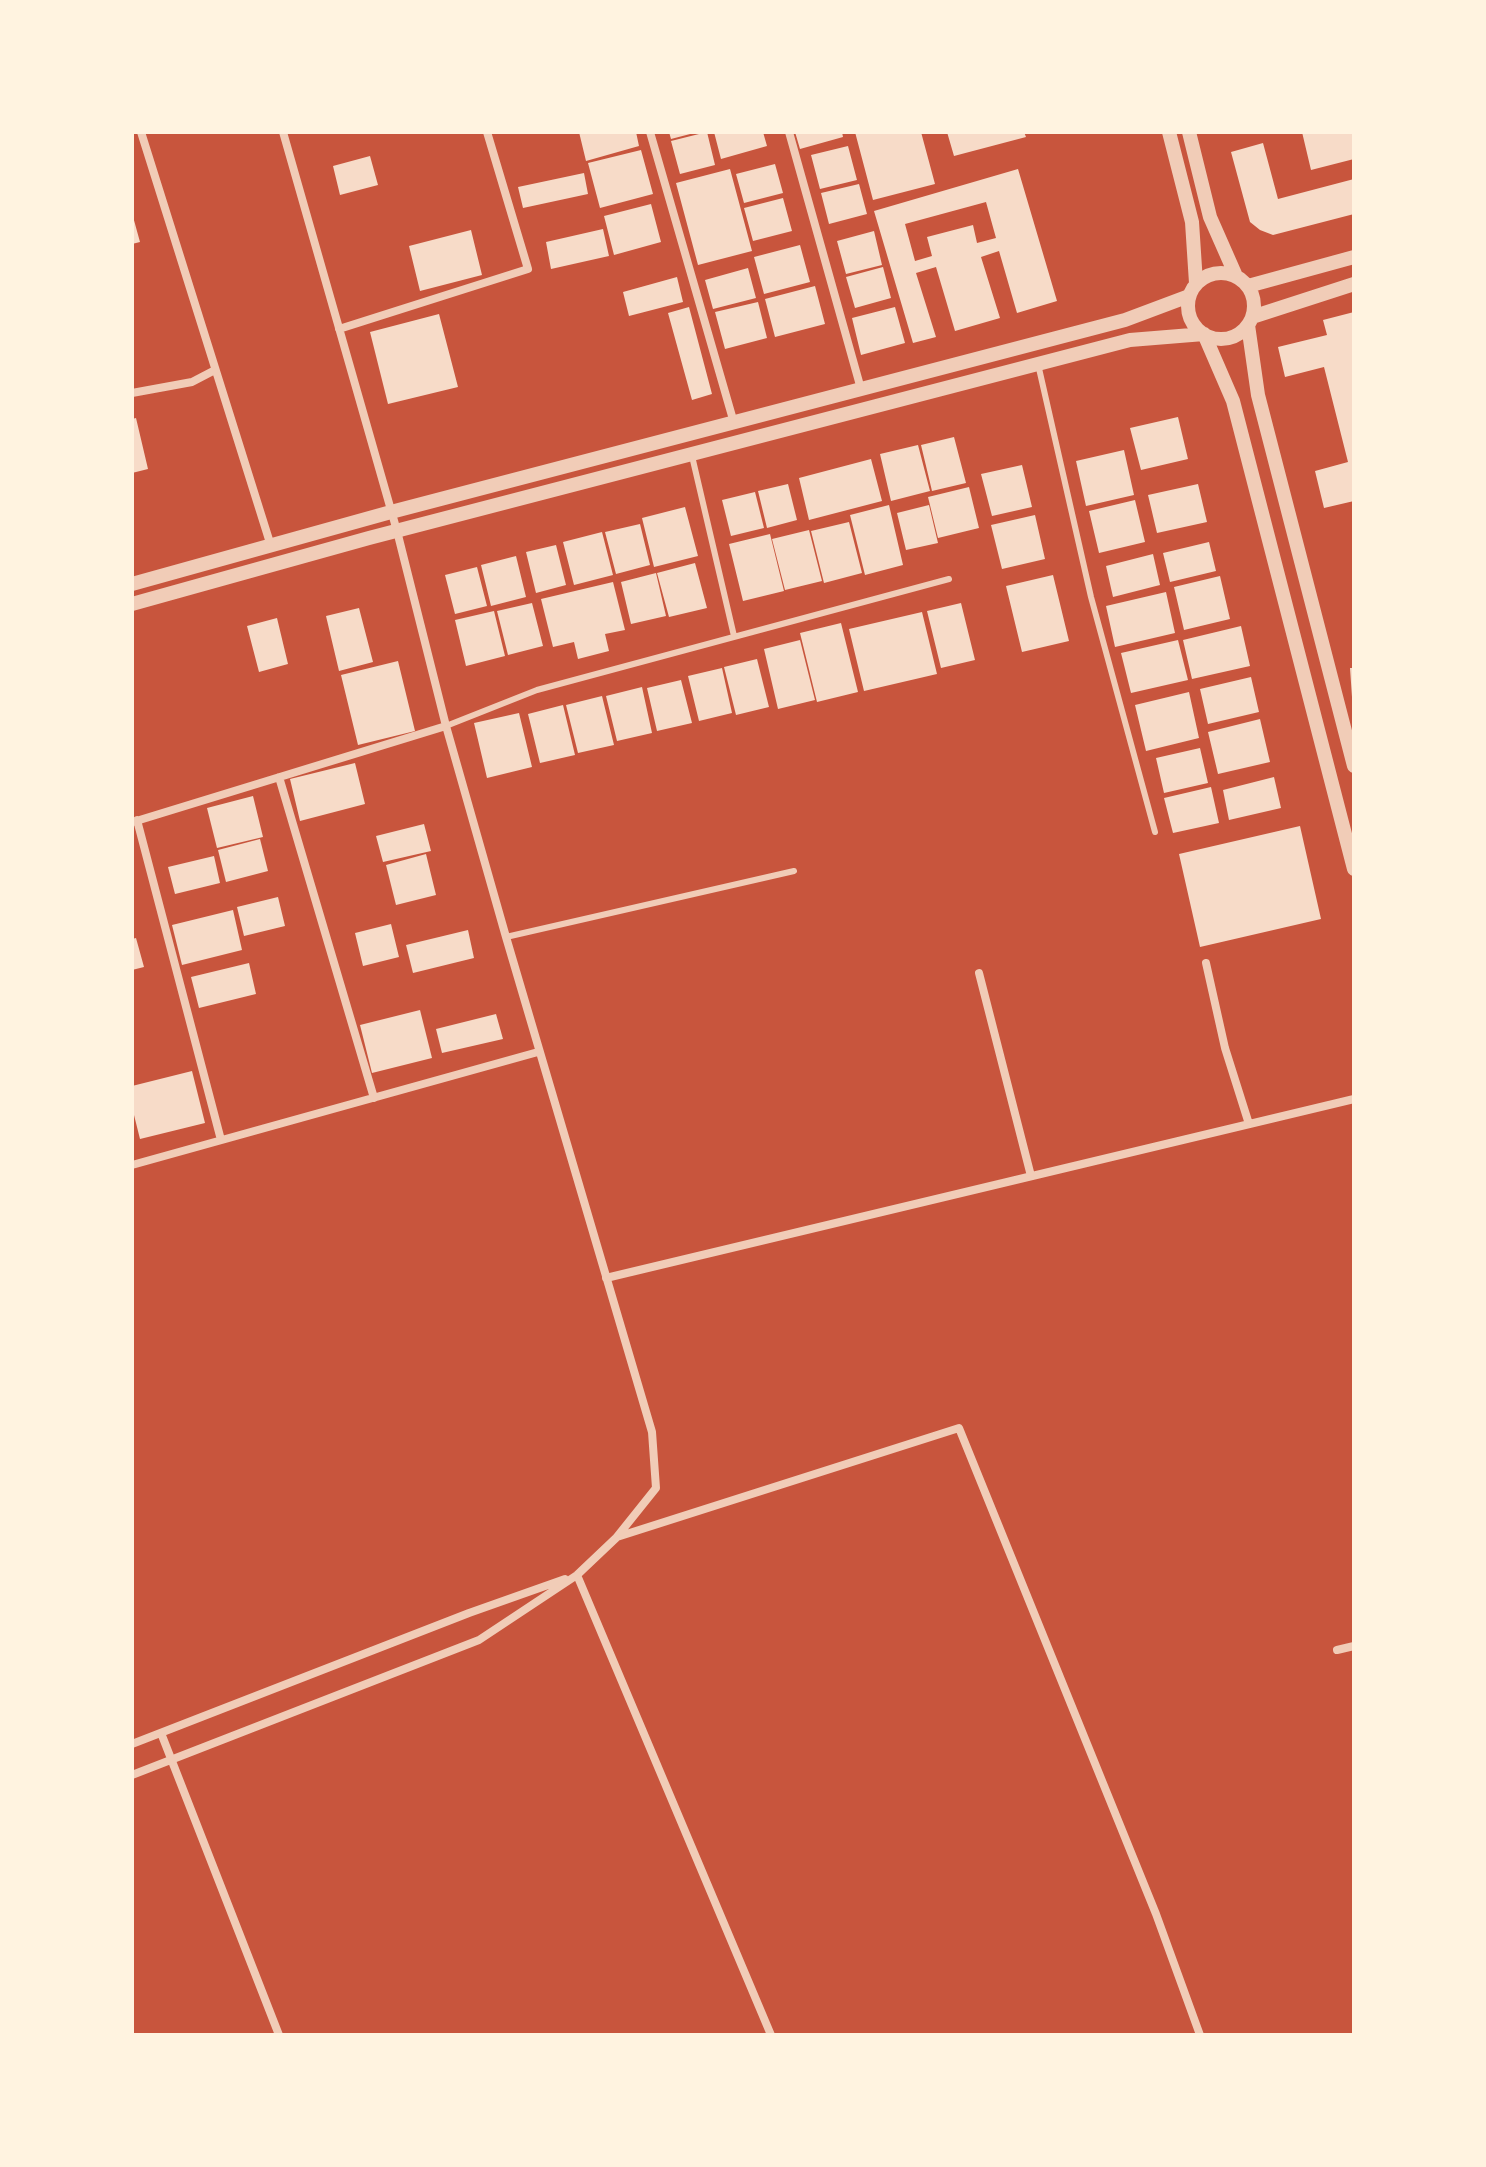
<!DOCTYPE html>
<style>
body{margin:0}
#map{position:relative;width:1486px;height:2167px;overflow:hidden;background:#c8553d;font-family:Commissioner,sans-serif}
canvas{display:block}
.frame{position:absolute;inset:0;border:134px solid #fff3e0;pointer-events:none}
</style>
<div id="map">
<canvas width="1486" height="2167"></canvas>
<div class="frame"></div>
</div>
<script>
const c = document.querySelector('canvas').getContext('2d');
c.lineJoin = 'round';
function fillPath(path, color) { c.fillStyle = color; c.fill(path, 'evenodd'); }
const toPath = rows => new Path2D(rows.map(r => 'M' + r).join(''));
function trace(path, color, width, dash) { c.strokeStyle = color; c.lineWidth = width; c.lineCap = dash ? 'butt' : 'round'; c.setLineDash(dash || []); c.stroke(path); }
fillPath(toPath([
 [579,132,636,132,639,146,586,161],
 [669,132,694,132,694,133,671,139],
 [707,132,715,165,680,174,671,141],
 [714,132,763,132,767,146,721,159],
 [795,132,842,132,843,137,800,149],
 [855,132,921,132,935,184,873,200],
 [947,132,1024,132,1026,137,954,156],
 [1302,132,1354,132,1354,159,1311,170],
 [1263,143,1278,199,1354,179,1354,214,1273,235,1260,230,1250,222,1231,152],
 [848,146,857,180,820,189,811,155],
 [641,150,653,194,600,208,588,163],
 [370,156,378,185,340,195,333,166],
 [775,164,783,193,744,203,736,174],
 [730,169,752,251,698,265,676,183],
 [1018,169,1057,301,1017,313,999,251,981,257,1000,318,955,331,936,267,916,273,936,337,913,343,874,211],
 [986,202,996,238,977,243,973,225,927,237,932,256,915,261,905,224],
 [584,173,588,194,523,208,518,187],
 [859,184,867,214,829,224,821,193],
 [783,198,792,231,753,241,744,208],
 [651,204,661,242,614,255,604,216],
 [132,213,140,242,132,244],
 [603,229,609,256,551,269,546,242],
 [471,230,482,275,420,291,409,246],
 [874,231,882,265,846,274,837,241],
 [800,245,810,282,764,294,754,257],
 [883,267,891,298,855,308,846,277],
 [748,268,756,298,713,309,705,280],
 [677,277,683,302,629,316,623,292],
 [815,286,825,324,775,337,765,299],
 [758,302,767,338,725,349,715,312],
 [689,307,712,394,692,400,668,313],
 [895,307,905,343,861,355,852,318],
 [1354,312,1354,501,1324,508,1315,471,1348,462,1324,367,1285,377,1278,347,1327,335,1323,320],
 [439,314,458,387,388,404,370,332],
 [1178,417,1188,459,1141,470,1130,428],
 [136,418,148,469,132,473,132,419],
 [954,437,966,483,932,491,921,445],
 [918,445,930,491,891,501,880,454],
 [1124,450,1134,495,1086,506,1076,461],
 [871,459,882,501,809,520,799,478],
 [1022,465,1032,507,992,516,981,474],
 [788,484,797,520,767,528,758,491],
 [1198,484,1207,522,1157,533,1148,495],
 [969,487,979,528,938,538,928,497],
 [755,492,764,528,731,536,722,500],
 [1135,500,1145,542,1099,553,1089,511],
 [889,505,903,565,865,575,850,515],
 [929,505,938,543,906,550,897,513],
 [685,507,698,556,654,567,642,518],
 [1035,515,1045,559,1002,569,991,525],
 [849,522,862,573,824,583,811,531],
 [640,524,650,565,616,574,605,532],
 [809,530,822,581,785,590,772,539],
 [602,532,613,575,574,585,563,542],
 [770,534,784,591,743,601,729,544],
 [1209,542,1216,571,1170,582,1163,553],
 [556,545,566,585,536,593,526,552],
 [1153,554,1160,585,1113,597,1106,566],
 [516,556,526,597,491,606,481,565],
 [695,563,707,608,669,617,657,573],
 [477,567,487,606,455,614,445,575],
 [656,573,666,616,631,624,621,582],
 [1053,575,1069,641,1022,652,1006,586],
 [1220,576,1230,619,1184,630,1174,587],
 [613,582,625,630,605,634,609,651,578,659,574,642,553,647,541,599],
 [1166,592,1175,633,1115,647,1106,606],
 [532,603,543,646,508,655,497,611],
 [961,603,975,660,941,668,927,611],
 [359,608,373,662,339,671,326,616],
 [494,611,505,656,466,666,455,620],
 [922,612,937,674,864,691,849,629],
 [277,618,288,664,259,672,247,626],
 [841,623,858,692,817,702,800,633],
 [1241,626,1250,666,1192,679,1183,640],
 [800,640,815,700,778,709,764,649],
 [1178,640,1188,680,1131,693,1121,653],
 [757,659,769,707,736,715,724,667],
 [398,661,415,731,358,745,341,675],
 [722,668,732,713,699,721,688,676],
 [1350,668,1354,668,1354,697,1352,697],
 [1251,677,1259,712,1208,724,1200,689],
 [681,680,692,723,657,731,647,688],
 [642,687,652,733,617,741,606,696],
 [1189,692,1199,738,1146,751,1135,705],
 [602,696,614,745,578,753,566,705],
 [563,705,575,755,540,763,528,714],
 [519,713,532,767,487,778,474,723],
 [1260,719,1270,762,1218,774,1208,732],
 [1200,748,1208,783,1164,793,1156,758],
 [355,763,365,804,300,821,290,779],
 [1274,777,1281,808,1229,820,1223,790],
 [1211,787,1219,823,1173,833,1164,798],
 [253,796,263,837,217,848,207,808],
 [424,824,431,851,383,862,376,836],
 [1300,826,1321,919,1200,947,1179,854],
 [260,839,268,871,226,882,218,850],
 [426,854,436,895,396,905,386,865],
 [214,856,220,883,175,894,168,867],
 [278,897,285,926,244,936,237,907],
 [233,910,242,950,182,965,172,925],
 [391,924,399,957,363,966,355,933],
 [468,930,474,958,413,973,406,945],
 [136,938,144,967,132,970,132,939],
 [249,963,256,994,199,1008,191,977],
 [420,1010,432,1058,372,1073,360,1025],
 [496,1014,503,1039,442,1053,436,1029],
 [192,1071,205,1123,140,1139,132,1107,132,1086]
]), '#f7dbc8');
trace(toPath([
 [1038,364,1091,597,1155,832],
 [692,456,734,636],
 [446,726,537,690,949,579],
 [506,937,794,871]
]), '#f1ccb7', 6);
trace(toPath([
 [141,132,271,546],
 [650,132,734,423],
 [789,132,861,389],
 [339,329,528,269,487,132],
 [132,393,192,382,215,370],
 [279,777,374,1098],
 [137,820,221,1140],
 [133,822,446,726],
 [1206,963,1225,1048,1249,1124],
 [979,973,1031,1176],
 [132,1165,538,1052],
 [606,1278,1354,1099],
 [617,1537,959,1428,1156,1914,1200,2035],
 [577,1575,771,2035],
 [1337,1650,1354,1646],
 [161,1733,279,2035],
 [132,1744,469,1613,565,1579],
 [132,1775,479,1640,577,1575,616,1538,656,1488,652,1432,506,937,446,726,397,531,283,132]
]), '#f1ccb7', 8);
trace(toPath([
 [1169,132,1192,222,1196,283],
 [1189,132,1210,217,1236,276],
 '1188 306a33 33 0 1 1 66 0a33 33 0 1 1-66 0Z',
 [1248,286,1354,257],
 [1252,317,1354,284],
 [1248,325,1258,395,1354,766],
 [132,584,391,512,1125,320,1189,296],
 [132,604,369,538,1130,340,1204,334,1233,401,1354,869]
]), '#f1ccb7', 14);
</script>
